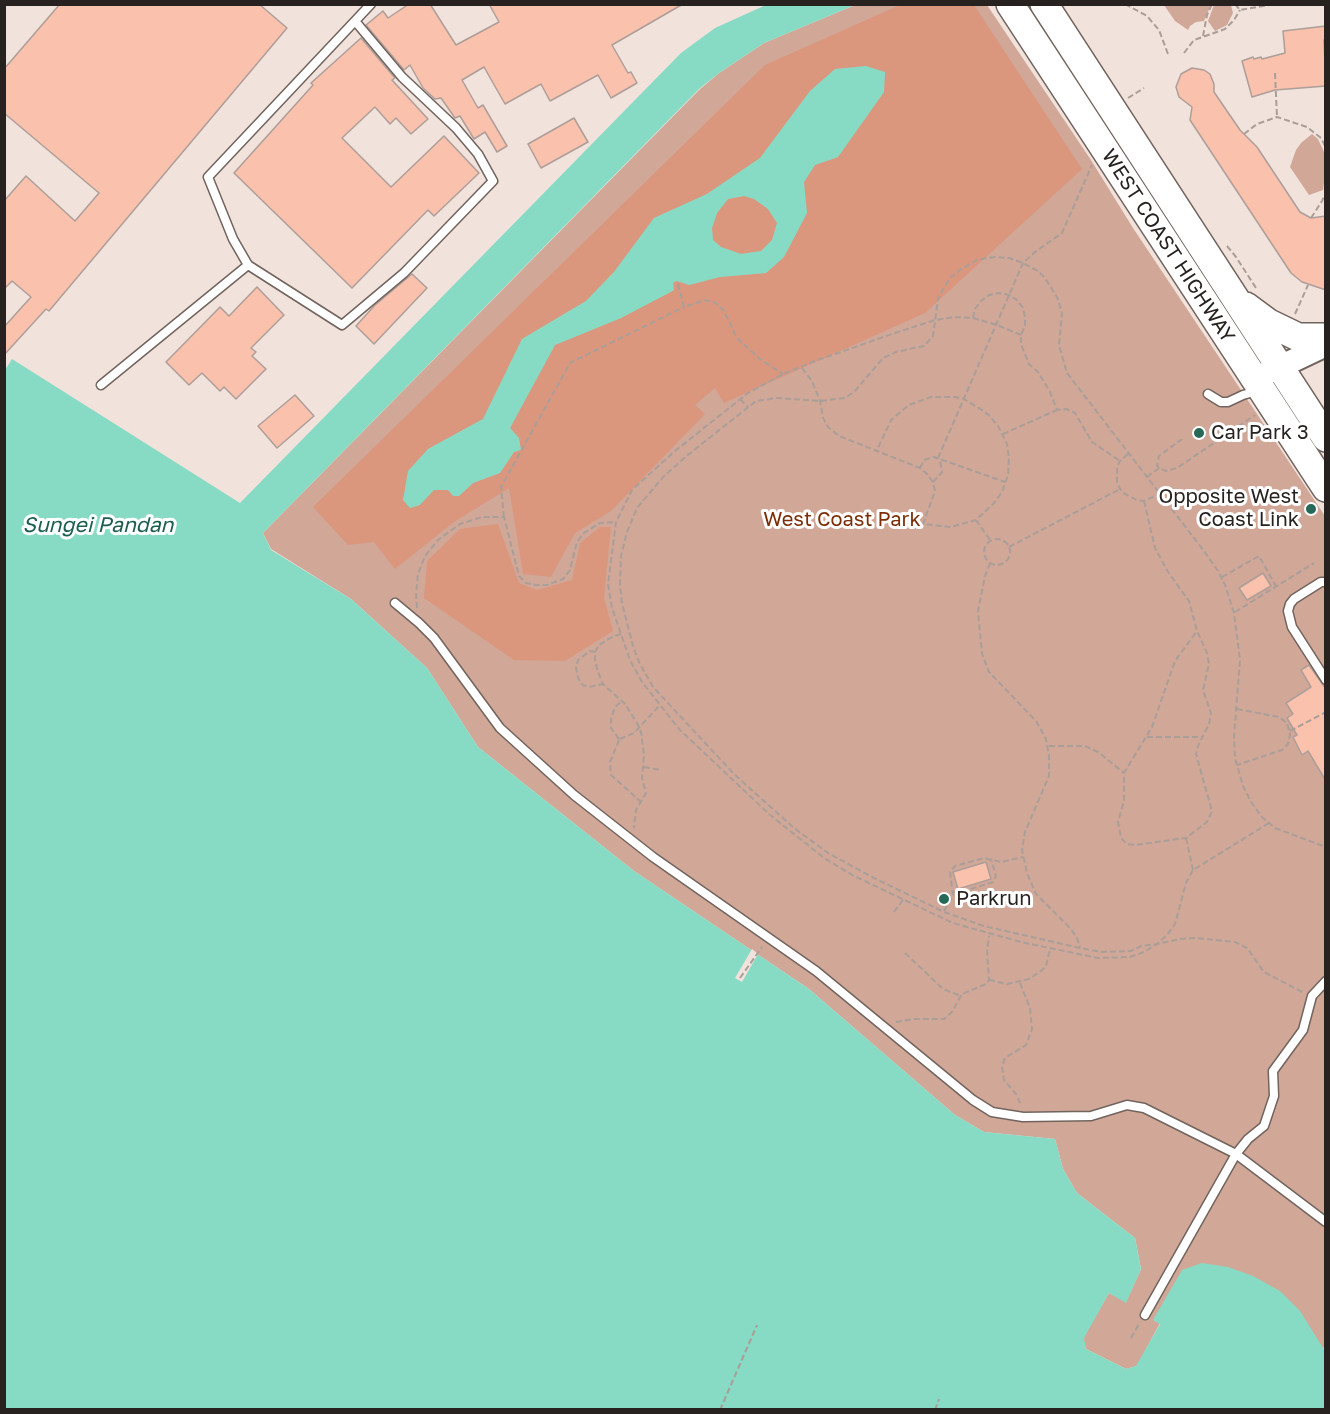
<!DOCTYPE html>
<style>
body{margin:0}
#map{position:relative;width:1330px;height:1414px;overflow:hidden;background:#f2e2dc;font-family:"Golos Text",sans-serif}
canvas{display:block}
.frame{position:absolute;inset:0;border:6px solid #27221f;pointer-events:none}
</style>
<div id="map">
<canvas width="1330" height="1414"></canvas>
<div class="frame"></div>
</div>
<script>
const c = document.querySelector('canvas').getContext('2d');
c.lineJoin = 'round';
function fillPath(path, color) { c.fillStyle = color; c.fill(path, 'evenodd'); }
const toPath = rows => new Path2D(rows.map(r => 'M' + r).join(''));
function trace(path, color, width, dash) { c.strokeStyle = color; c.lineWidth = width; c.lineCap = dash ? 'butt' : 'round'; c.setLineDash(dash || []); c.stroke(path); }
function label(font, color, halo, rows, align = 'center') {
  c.font = font + ' "Golos Text",sans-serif'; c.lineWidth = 6; c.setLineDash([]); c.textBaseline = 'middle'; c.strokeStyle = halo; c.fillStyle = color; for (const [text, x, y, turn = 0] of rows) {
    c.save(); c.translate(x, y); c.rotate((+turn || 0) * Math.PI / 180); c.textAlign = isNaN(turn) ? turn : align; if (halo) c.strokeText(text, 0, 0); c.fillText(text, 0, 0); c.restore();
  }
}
fillPath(toPath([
 [855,5,987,5,1091,160,1133,228,1325,516,1325,1351,1325,1348,1154,1320,1160,1323,1137,1366,1126,1369,1086,1349,1083,1338,1109,1293,1126,1302,1141,1269,1135,1238,1077,1193,1063,1169,1055,1139,984,1132,955,1115,809,989,634,871,478,747,427,668,351,599,271,549,263,533,699,90,719,73,764,43],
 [1164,5,1211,5,1204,21,1196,22,1190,26,1188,30,1175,21],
 [1214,5,1231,5,1233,13,1227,25,1215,31,1208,21],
 [1312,134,1318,139,1324,152,1325,175,1323,190,1309,195,1290,167,1296,150,1301,143]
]), '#d1a798');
fillPath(toPath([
 [900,5,974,5,1082,169,925,313,724,403,715,388,695,405,705,414,611,511,575,533,551,577,523,574,509,488,454,522,395,569,374,542,348,545,313,507,765,65],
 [810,91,884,92,838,157,815,165,804,182,806,214,784,257,766,273,720,277,689,285,677,281,621,318,555,345,510,428,519,438,514,452,500,473,473,483,459,496,448,490,434,490,428,449,483,419,522,339,586,301,614,272,654,218,707,194,760,158],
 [744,196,754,199,768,209,777,223,772,240,761,251,741,254,721,247,713,240,711,228,717,213,728,199],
 [498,524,519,583,537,590,572,580,580,543,600,527,611,527,604,598,613,631,565,661,514,660,424,598,427,561,460,529]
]), '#da977d');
fillPath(toPath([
 [766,5,855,5,764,43,719,73,699,89,263,533,271,550,351,599,427,668,478,747,634,871,809,989,955,1115,984,1132,1055,1139,1063,1169,1077,1193,1135,1238,1141,1269,1126,1303,1109,1293,1084,1338,1086,1349,1126,1369,1136,1366,1160,1324,1153,1320,1182,1270,1202,1263,1228,1267,1253,1276,1280,1291,1300,1311,1325,1351,1325,1409,5,1410,5,370,12,359,240,503,681,53,715,28],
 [866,66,885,72,884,92,838,157,815,165,804,182,807,213,784,257,766,273,720,277,689,285,677,281,673,282,674,290,669,293,621,318,555,345,510,428,519,438,521,450,514,452,500,473,473,483,459,496,453,496,448,490,434,490,420,505,410,508,403,500,408,471,428,449,483,419,522,339,586,301,614,272,654,218,707,194,760,158,810,91,835,69],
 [744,196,754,199,768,209,777,223,772,240,761,251,741,254,721,247,713,240,712,228,717,213,728,199]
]), '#87dbc4');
fillPath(toPath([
 [752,949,758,954,742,982,735,978]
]), '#f2e2dc');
const building = toPath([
 [60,4,259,4,287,28,49,311,46,309,4,355,4,327,31,297,12,281,4,289,4,201,26,176,75,221,99,193,4,113,4,69,60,4],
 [409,4,430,4,456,45,499,22,489,4,683,4,612,45,628,73,631,72,637,83,611,98,598,75,550,101,541,84,505,104,484,67,462,80,478,108,483,105,507,146,497,152,485,132,474,139,460,116,455,118,441,98,435,99,423,88,410,65,404,70,366,25,383,11,388,18,409,4],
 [1326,26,1326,39,1324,40,1326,86,1275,90,1252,97,1242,61,1253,57,1254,59,1261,57,1262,59,1285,53,1283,31,1326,26],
 [361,38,395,78,392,80,428,119,411,134,396,118,390,124,375,107,342,138,391,187,444,136,479,173,434,216,428,210,352,288,234,173,313,85,311,83,361,38],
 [1192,68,1204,70,1210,74,1214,84,1214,92,1240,130,1257,147,1300,212,1311,218,1326,216,1326,290,1302,282,1291,273,1190,120,1192,107,1179,97,1176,87,1181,74,1192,68],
 [574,118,588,142,541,168,528,144,574,118],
 [412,274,427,288,374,344,356,326,375,305,412,274],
 [257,287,284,315,251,348,256,352,252,356,266,369,236,399,224,387,220,391,202,373,189,385,166,362,220,307,229,316,257,287],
 [295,395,314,416,277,448,258,426,295,395],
 [1263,573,1271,586,1247,600,1239,588,1263,573],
 [1309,665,1326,689,1326,781,1308,751,1302,755,1293,737,1297,735,1287,718,1293,714,1286,703,1311,687,1301,670,1309,665],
 [986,862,991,879,958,889,953,872,986,862]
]);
fillPath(building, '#fac1ac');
trace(building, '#ad9e99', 1.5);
const service = toPath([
 [248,265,342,325,404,273,493,181,478,154,456,128,402,77,355,21],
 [101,385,248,265,233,239,208,177,371,4],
 [1208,394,1221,402,1228,402,1243,395,1257,391],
 [1326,582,1321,582,1294,599,1290,604,1288,611,1292,627,1326,680],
 [395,603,419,623,434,638,500,728,574,795,653,857,816,971,973,1100,992,1112,1023,1117,1091,1116,1127,1105,1144,1108,1236,1154,1326,1222],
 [1145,1315,1236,1154,1248,1139,1264,1126,1274,1096,1273,1071,1303,1030,1312,996,1326,981]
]);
const secondary = toPath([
 [1265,374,1326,345]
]);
const trunk = toPath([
 [1010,4,1326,488],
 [1044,4,1326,438],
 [1246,306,1269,323,1298,337,1326,337]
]);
trace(service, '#71645e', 11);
trace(secondary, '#71645e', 26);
trace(trunk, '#71645e', 30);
trace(toPath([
 [1125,4,1147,16,1159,30,1168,54],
 [1235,4,1240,10,1275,4],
 [1203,36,1207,15,1212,4],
 [1184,53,1194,40,1225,29,1234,20,1240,10],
 [1275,73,1277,117],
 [1128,98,1144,88],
 [1244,134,1257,124,1277,117,1307,127,1321,138,1326,148],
 [1311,218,1322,201,1326,192],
 [1227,246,1236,257,1256,288],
 [678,284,684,307,705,300,716,303,724,311,737,338,760,359,783,374],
 [1295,314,1308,285],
 [973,318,975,309,981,301,989,295,999,293,1009,295,1017,300,1023,308,1025,317,1025,326,1021,335,1021,344,1029,364,1038,372,1050,392,1057,410,1066,409,1075,413,1092,442,1120,461],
 [1021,335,997,325,973,318,955,317,935,320,892,334,815,361,783,374,748,393,675,451,632,490,616,522,608,584,612,608,630,660,642,682,680,730,769,814,824,858,854,876,953,923,1021,942,1098,958,1130,957,1144,952,1157,944,1180,939,1196,938,1235,942,1247,948,1264,972,1302,992],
 [802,368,812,381,820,401,823,418,828,427,839,436,920,468,927,474,933,482,935,491,923,524,951,527,976,520,994,503,1002,492,1008,475,1009,458,1007,444,998,426,990,416,982,410,964,399,955,397,931,397,909,405,891,420,877,450],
 [740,399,748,407],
 [1003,434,1057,410],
 [1128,454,1120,461,1117,467,1117,482,1120,489,1125,494,1137,500,1144,501,1159,494],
 [938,458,1023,263,1035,252,1062,233,1092,165],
 [920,468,924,460,934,457,1005,482],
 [1159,468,1157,465,1159,456,1182,439],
 [1147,477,1159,468,1166,471,1177,468,1255,415],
 [933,482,942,472,940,460],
 [1144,501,1155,548,1168,572,1189,601,1197,631,1207,653,1209,664,1203,690,1211,713,1209,724,1198,746,1196,754,1212,811,1207,822,1186,838,1135,845,1127,844,1121,838,1118,822,1124,801,1124,773,1152,727,1175,661,1197,631],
 [504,517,501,487,570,363,684,307],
 [976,520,990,540],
 '984 552a13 13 0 1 1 26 0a13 13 0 1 1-26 0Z',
 [1009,547,1120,489],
 [990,563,985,576,978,611,982,654,989,672,1036,721,1046,739,1049,756,1049,776,1025,832,1022,850,1027,873,1036,894,1071,929,1077,938,1080,948],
 [1222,577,1259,556,1277,588],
 [417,608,416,595,418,574,425,556,438,540,460,524,482,517,504,517,519,576,526,583,536,585,547,585,563,579,570,570,577,542,584,533,600,523,616,522],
 [1235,612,1314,563],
 [621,634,612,637,599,645,595,652,595,661,598,672,603,684,625,704,637,723,641,732,644,755,642,778,646,793,636,810,634,828],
 [595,652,590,651,578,660,576,668,578,678,583,685,589,687,603,684],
 [1237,709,1279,717,1287,723,1290,734,1288,744,1282,750,1237,765],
 [1290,731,1326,712],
 [1147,737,1203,737],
 [619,739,611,728,611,719,615,707,622,701],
 [620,739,634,733,660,705],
 [619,740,610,762,611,775,640,801],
 [1049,746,1085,746,1098,752,1124,773],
 [644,767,661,770],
 [1269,823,1193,870,1186,883,1175,924,1167,935,1157,944,1141,946,1131,951,1102,952,1080,948,984,926,944,912,874,878,828,853,794,828,734,774,653,687,639,662,633,646,622,603,620,585,621,556,627,532,637,508,664,476,689,454,756,401,777,398,820,401,845,398,854,392,883,358,896,352,924,346,933,336,938,299,942,291,950,278,963,268,977,260,994,257,1009,258,1023,263,1038,271,1045,278,1057,297,1062,313,1059,345,1067,373,1204,551,1218,571,1225,585,1234,613,1240,660,1234,736,1235,758,1243,786,1251,802,1262,817,1275,828,1326,847],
 [1186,838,1193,870],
 [953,892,961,892,993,882,996,876,991,859],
 [944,911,953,896,950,872,955,866,984,858,1001,862,1023,857],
 [894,912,903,900],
 [905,953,943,989,961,996],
 [740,978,762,947],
 [989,980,1007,984,1029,979,1041,971,1046,966,1050,949],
 [1020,983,1030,1008,1032,1029,1026,1045,1005,1058,1002,1067,1004,1080,1016,1094,1021,1105],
 [896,1022,913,1019,944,1019,952,1012,962,994,986,984,989,980,987,951,989,936],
 [1131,1338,1140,1322],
 [720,1410,757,1325],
 [935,1410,939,1399]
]), '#aa9e99', 2, [6, 3]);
trace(service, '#fff', 8);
trace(secondary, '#fff', 22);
trace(trunk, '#fff', 27);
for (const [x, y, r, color] of [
 [1199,433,6,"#276959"],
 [1311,509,6,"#276959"],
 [944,899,6,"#276959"]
]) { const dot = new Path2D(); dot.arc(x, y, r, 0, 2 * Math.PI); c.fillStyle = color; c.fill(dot); trace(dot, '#fff', 2); }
label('20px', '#27221f', '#fff', [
 ["WEST COAST HIGHWAY",1168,246,57]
]);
label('20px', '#27221f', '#fff', [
 ["Car Park 3",1211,433],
 ["Opposite West",1299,497,"right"],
 ["Coast Link",1299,520,"right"],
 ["Parkrun",956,899]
], 'left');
label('20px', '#7d2e06', '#fff', [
 ["West Coast Park",842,520]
]);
label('italic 21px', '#1c5f50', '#fff', [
 ["Sungei Pandan",98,525]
]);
</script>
